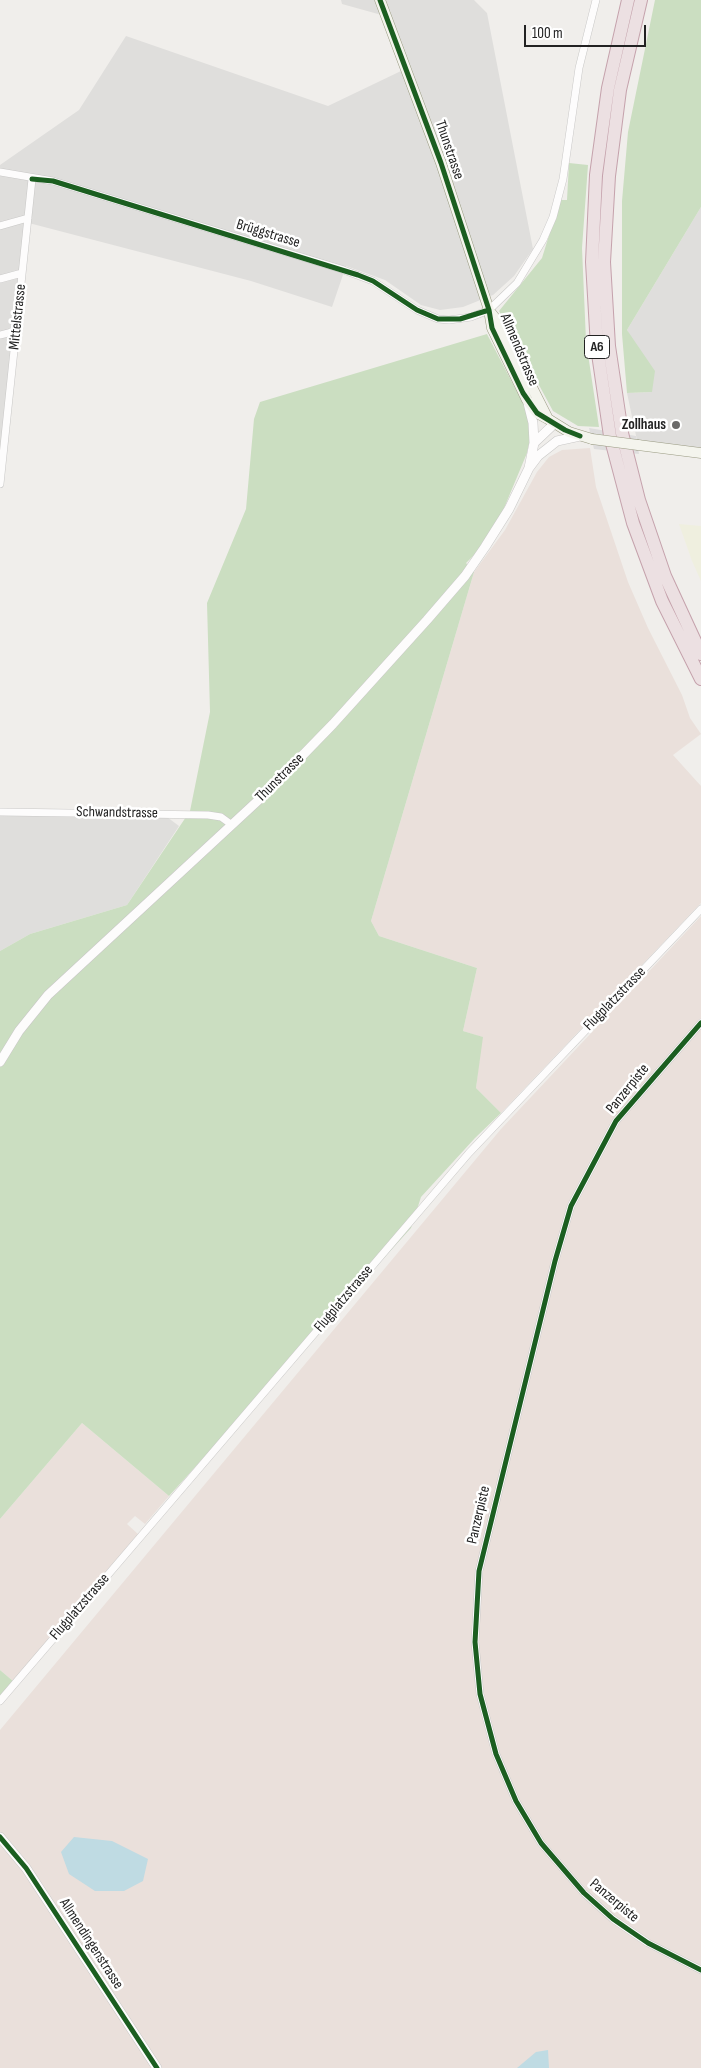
<!DOCTYPE html>
<meta charset="utf-8">
<style>
body{margin:0}
#map{position:relative;width:701px;height:2068px;overflow:hidden;background:#f0eeeb;font-family:"Sofia Sans Condensed",sans-serif}
canvas{display:block}
.scale{position:absolute;left:524px;top:25px;width:122px;height:22px;box-sizing:border-box;border:2px solid #222;border-top:0;padding-left:6px;font-size:15px;line-height:18px;white-space:nowrap;color:#222;-webkit-text-stroke:4px #fff;paint-order:stroke}
</style>
<div id="map">
<canvas width="701" height="2068"></canvas>
<div class="scale">100 m</div>
</div>
<script>
const c = document.querySelector('canvas').getContext('2d');
c.lineJoin = 'round';
function fillPath(path, color) { c.fillStyle = color; c.fill(path, 'evenodd'); }
const toPath = rows => new Path2D(rows.map(r => 'M' + r).join(''));
function trace(path, color, width, dash) { c.strokeStyle = color; c.lineWidth = width; c.lineCap = dash ? 'butt' : 'round'; c.setLineDash(dash || []); c.stroke(path); }
function label(font, color, halo, rows, align = 'center') {
  c.font = font + ' "Sofia Sans Condensed",sans-serif'; c.lineWidth = 5; c.setLineDash([]); c.textBaseline = 'middle'; c.strokeStyle = halo; c.fillStyle = color; for (const [text, x, y, turn = 0] of rows) {
    c.save(); c.translate(x, y); c.rotate((+turn || 0) * Math.PI / 180); c.textAlign = isNaN(turn) ? turn : align; if (halo) c.strokeText(text, 0, 0); c.fillText(text, 0, 0); c.restore();
  }
}
fillPath(toPath([
 [341,0,474,0,487,13,533,249,514,276,493,295,463,307,440,310,421,305,385,280,346,266,332,307,251,281,25,222,0,457,0,165,79,110,126,36,328,106,401,71,390,10,378,14,342,4],
 [701,207,701,453,638,445,627,393,652,392,627,330],
 [0,815,167,817,179,826,127,905,30,934,0,951]
]), '#dfdedc');
fillPath(toPath([
 [590,448,596,487,628,582,648,628,682,695,690,718,701,734,673,755,701,786,701,903,501,1113,476,1088,482,1037,463,1031,477,968,379,936,371,921,474,572,505,530,537,472,549,457,562,450],
 [701,916,701,2068,0,2068,0,1730,501,1129],
 [82,1423,169,1496,145,1524,135,1516,127,1524,138,1534,13,1681,0,1670,0,1519]
]), '#eae0db');
fillPath(toPath([
 [679,524,701,526,701,581,692,561]
]), '#efefdf');
fillPath(toPath([
 [655,0,701,0,701,207,627,330,655,371,652,392,627,393,622,334,622,201,628,132],
 [569,163,588,165,582,248,586,341,599,427,578,426,553,411,499,311,542,258,560,200,567,200],
 [487,334,529,415,531,435,527,453,502,513,477,552,466,563,474,572,371,921,379,936,477,968,463,1031,483,1037,476,1088,501,1113,475,1138,421,1197,411,1228,169,1496,82,1423,0,1519,0,951,30,934,127,905,190,811,210,712,207,603,246,509,254,419,260,402],
 [0,1670,13,1681,0,1696]
]), '#cbdec1');
fillPath(toPath([
 [74,1837,112,1841,148,1859,143,1881,124,1891,95,1891,69,1874,61,1852],
 [548,2050,549,2068,517,2068,536,2052]
]), '#bfdbe3');
fillPath(toPath([
 [589,428,636,436,639,454,594,449]
]), '#dedddd');
const minor = toPath([
 [0,172,53,181,341,269,373,281,417,310,438,319,449,320,471,317,489,310,517,283,543,240,553,217,563,179,579,68,596,0],
 [0,226,28,218],
 [0,279,22,273],
 [0,335,16,331],
 [0,484,32,179],
 [0,812,208,815,221,817,232,825],
 [701,1023,616,1121,571,1206,555,1261,479,1571,475,1642,480,1694,496,1754,516,1801,541,1843,584,1893,613,1919,648,1943,701,1970],
 [0,1701,469,1153,701,909]
]);
const tertiary = toPath([
 [528,403,533,423,534,443],
 [529,468,534,443,554,424],
 [0,1062,19,1031,48,995,264,795,333,724,427,620,465,576,485,547,509,509,529,468,538,456,557,441,580,436],
 [0,1837,26,1868,157,2068]
]);
const secondary = toPath([
 [380,0,441,163,489,310,492,328,527,400,537,413,548,419],
 [491,313,500,324,548,419,569,432,592,439],
 [638,445,701,453]
]);
const motorway = toPath([
 [628,0,608,88,596,175,592,262,597,347,610,436,633,523,662,601,701,679],
 [641,0,620,90,609,176,604,262,609,346,622,433,639,500,665,576,701,654]
]);
trace(minor, '#c9c8c7', 8);
trace(tertiary, '#c9c8c7', 10);
trace(secondary, '#999a82', 11);
trace(motorway, '#c5a2ac', 14);
trace(minor, '#fdfcfc', 7);
trace(tertiary, '#fdfcfc', 9);
trace(secondary, '#f4f4ed', 10);
trace(motorway, '#ece0e2', 12);
const secondaryBridge = toPath([
 [592,439,638,445]
]);
trace(secondaryBridge, '#999a82', 11, []);
trace(secondaryBridge, '#f4f4ed', 10);
trace(toPath([
 [380,0,441,163,489,310,492,328,523,393,537,413,565,430,580,436],
 [32,179,53,181,358,275,373,281,417,310,438,319,460,319,489,310],
 [701,1023,616,1121,571,1206,555,1261,479,1571,475,1642,480,1694,496,1754,516,1801,541,1843,584,1893,613,1919,648,1943,701,1970],
 [0,1837,26,1868,157,2068]
]), '#1b5e20', 5);
for (const [x, y, r, color] of [
 [676,425,5,"#6a6968"]
]) { const dot = new Path2D(); dot.arc(x, y, r, 0, 2 * Math.PI); c.fillStyle = color; c.fill(dot); trace(dot, '#fff', 2); }
for (const [x, y, w] of [
 [597,347,25]
]) { const box = new Path2D(); box.roundRect(x - w / 2, y - 11.5, w, 23, 4); c.fillStyle = '#fff'; c.fill(box); trace(box, '#222', 1); }
label('bold 14px', '#222', null, [
 ["A6",597,347]
]);
label('15px', '#222', '#fff', [
 ["Thunstrasse",449,150,71],
 ["Brüggstrasse",268,234,17],
 ["Mittelstrasse",18,317,-84],
 ["Allmendstrasse",519,350,67],
 ["Thunstrasse",280,778,-45],
 ["Schwandstrasse",117,813,1],
 ["Flugplatzstrasse",615,999,-46],
 ["Panzerpiste",628,1089,-51],
 ["Flugplatzstrasse",344,1299,-50],
 ["Panzerpiste",479,1515,-77],
 ["Flugplatzstrasse",80,1607,-49],
 ["Panzerpiste",614,1901,40],
 ["Allmendingenstrasse",91,1944,57]
]);
label('bold 15px', '#222', '#fff', [
 ["Zollhaus",666,425]
], 'right');
</script>
